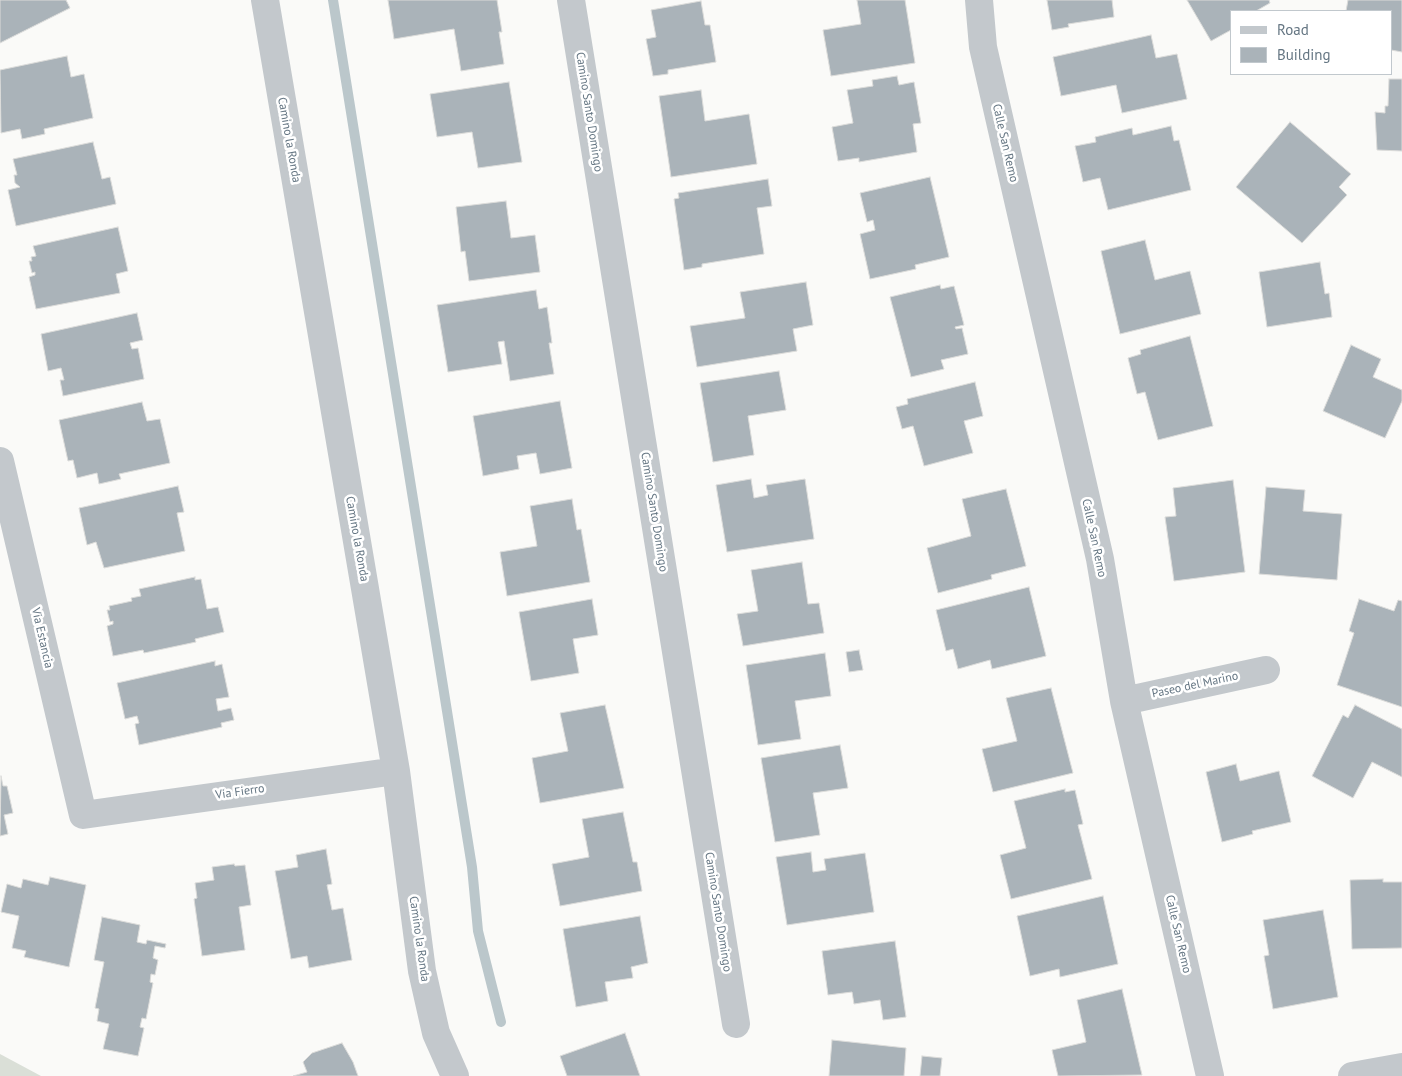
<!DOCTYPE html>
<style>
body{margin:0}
#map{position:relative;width:1402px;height:1076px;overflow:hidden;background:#fafaf8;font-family:"PT Sans",sans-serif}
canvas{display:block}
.legend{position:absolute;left:1230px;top:10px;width:162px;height:65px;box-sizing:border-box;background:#fff;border:1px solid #c1c8cd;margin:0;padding:6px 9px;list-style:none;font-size:15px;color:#657683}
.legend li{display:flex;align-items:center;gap:10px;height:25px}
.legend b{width:25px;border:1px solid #c1c8cd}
</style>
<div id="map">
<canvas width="1402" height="1076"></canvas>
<ul class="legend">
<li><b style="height:6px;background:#c3c8cc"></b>Road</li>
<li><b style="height:14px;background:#aab3b9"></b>Building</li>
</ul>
</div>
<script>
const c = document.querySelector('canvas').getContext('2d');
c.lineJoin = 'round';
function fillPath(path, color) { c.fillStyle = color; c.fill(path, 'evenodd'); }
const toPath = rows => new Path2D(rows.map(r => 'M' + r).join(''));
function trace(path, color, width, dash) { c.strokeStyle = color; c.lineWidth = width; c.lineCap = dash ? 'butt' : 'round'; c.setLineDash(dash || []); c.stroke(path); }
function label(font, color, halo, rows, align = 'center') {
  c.font = font + ' "PT Sans",sans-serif'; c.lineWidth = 5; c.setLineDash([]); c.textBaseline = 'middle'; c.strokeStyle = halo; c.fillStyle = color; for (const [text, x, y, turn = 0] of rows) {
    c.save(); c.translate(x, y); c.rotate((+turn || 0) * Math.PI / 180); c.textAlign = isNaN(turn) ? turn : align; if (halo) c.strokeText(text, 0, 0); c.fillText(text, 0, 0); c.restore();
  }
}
fillPath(toPath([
 [0,1054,41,1076,0,1076]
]), '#dadfd7');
trace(toPath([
 [333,0,472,867,478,931,501,1022]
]), '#bbc7cb', 10);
const building = toPath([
 [0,0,66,0,70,8,0,43,0,0],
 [388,0,497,0,502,32,499,32,504,64,461,71,454,29,394,39,388,0],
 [857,0,905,0,915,63,831,76,823,30,861,24,857,0],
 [1047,0,1112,0,1114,17,1068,24,1069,27,1052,30,1047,0],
 [1187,0,1269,0,1270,3,1256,11,1231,11,1231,30,1211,41,1187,0],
 [1348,0,1402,0,1402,52,1391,50,1391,11,1346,11,1348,0],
 [701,1,705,25,710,25,716,62,668,70,668,74,653,76,646,39,656,37,651,10,701,1],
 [1151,35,1156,58,1177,54,1187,99,1122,113,1116,85,1061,96,1053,57,1151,35],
 [67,56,71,77,84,74,93,118,44,129,45,134,22,139,20,129,1,133,0,70,67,56],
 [897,76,899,85,914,82,921,123,913,124,917,152,859,162,859,158,838,161,832,127,853,123,847,90,873,86,872,80,897,76],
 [1389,79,1402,79,1402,151,1377,150,1375,112,1385,113,1385,106,1388,106,1389,79],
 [509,82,522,162,478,168,472,132,437,137,430,94,509,82],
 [701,90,705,121,749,114,757,164,671,177,659,96,701,90],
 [1290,122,1351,174,1339,187,1347,195,1302,243,1236,187,1290,122],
 [1171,126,1174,141,1179,140,1191,190,1108,210,1100,178,1083,182,1075,146,1096,142,1095,137,1132,128,1133,135,1171,126],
 [93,142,102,179,110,177,116,204,16,226,8,190,20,187,15,183,14,175,17,175,13,159,93,142],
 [930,177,949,257,915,265,916,269,870,279,860,234,875,230,873,220,867,222,860,193,930,177],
 [768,179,772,206,757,208,764,254,702,264,702,267,684,270,674,199,679,198,678,193,768,179],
 [506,201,511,238,535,235,540,272,469,281,465,251,461,252,456,207,506,201],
 [118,227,128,271,116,274,120,293,36,309,29,277,35,275,35,272,32,273,29,261,32,261,31,257,36,256,33,246,118,227],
 [1145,240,1155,280,1190,271,1201,314,1120,334,1101,251,1145,240],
 [1320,262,1325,294,1329,293,1332,317,1267,327,1259,272,1320,262],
 [806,282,813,325,793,329,797,351,697,367,690,326,745,318,740,292,806,282],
 [940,285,941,289,954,286,964,325,955,327,956,329,962,328,968,354,941,360,944,369,911,377,890,297,940,285],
 [536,290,539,309,547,307,552,343,549,343,554,374,510,381,504,341,498,342,502,364,448,372,437,305,536,290],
 [137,313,143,340,130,343,132,349,138,348,144,379,63,396,60,380,64,380,61,368,48,371,41,334,137,313],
 [1190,336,1213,426,1158,440,1145,392,1137,394,1128,358,1141,354,1140,350,1190,336],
 [1351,345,1381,359,1373,377,1402,390,1402,401,1385,438,1323,411,1351,345],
 [779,371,786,410,748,416,754,455,713,462,700,383,779,371],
 [975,382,983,416,964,421,973,453,924,466,913,426,902,429,896,407,908,404,907,399,975,382],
 [560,401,572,468,540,474,536,453,517,456,519,469,483,476,473,416,560,401],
 [142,402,147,421,160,419,170,463,119,474,121,479,99,484,97,473,77,478,73,460,68,461,59,420,142,402],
 [751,479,754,498,768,495,766,485,805,479,814,539,727,552,716,485,751,479],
 [1233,480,1245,572,1174,581,1165,517,1176,516,1173,488,1233,480],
 [178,486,184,512,177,513,185,551,104,568,96,542,87,545,79,508,178,486],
 [1266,487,1305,490,1303,511,1342,514,1337,580,1259,574,1266,487],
 [1006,489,1026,566,991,575,992,579,938,593,927,548,971,536,962,499,1006,489],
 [572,499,577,530,581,529,590,582,507,596,500,552,537,546,530,506,572,499],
 [802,562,808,604,819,603,824,633,743,646,737,614,758,611,751,570,802,562],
 [195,577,195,580,201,579,207,609,218,607,224,632,195,639,196,642,144,653,143,650,113,656,107,626,113,624,113,621,110,622,107,610,110,610,109,606,132,601,131,598,141,596,139,589,195,577],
 [1029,587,1046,656,992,669,990,660,958,669,953,649,946,651,936,610,1029,587],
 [592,599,598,635,573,639,579,673,531,681,519,612,592,599],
 [1359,599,1394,611,1398,600,1402,601,1402,707,1337,685,1354,633,1349,631,1359,599],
 [859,650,863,670,849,672,846,652,859,650],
 [825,653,831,696,795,701,801,739,758,745,746,665,825,653],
 [215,661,215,666,222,664,229,697,216,699,218,711,231,708,234,720,221,723,222,727,139,745,135,724,139,723,137,716,125,719,117,683,215,661],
 [1051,688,1073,773,993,792,982,749,1017,741,1006,698,1051,688],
 [605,705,624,788,540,803,532,758,568,751,560,713,605,705],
 [1355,705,1402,729,1402,777,1372,762,1353,798,1312,776,1343,715,1348,718,1355,705],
 [840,745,848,788,813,793,820,835,775,842,761,758,840,745],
 [1236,764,1240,781,1279,771,1291,822,1252,831,1253,834,1222,842,1206,772,1236,764],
 [1,776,3,786,7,786,13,813,4,815,8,834,0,836,1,776],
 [1065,789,1065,792,1075,790,1083,824,1078,825,1092,879,1011,899,1000,855,1026,848,1014,801,1065,789],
 [623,812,633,862,637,862,642,891,560,906,552,864,589,857,582,819,623,812],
 [326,849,332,884,327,885,332,910,343,908,352,960,309,968,307,956,291,959,275,871,298,867,296,855,326,849],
 [811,852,813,872,826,870,824,859,865,853,874,912,787,925,776,857,811,852],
 [234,864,235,866,245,865,251,905,239,907,245,950,202,956,194,899,197,898,195,883,214,880,212,867,234,864],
 [50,877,86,885,69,967,24,957,26,951,12,948,19,916,1,912,7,884,21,888,23,879,48,885,50,877],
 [1383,879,1383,882,1402,882,1402,948,1352,949,1350,880,1383,879],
 [1103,896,1118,964,1060,977,1059,969,1030,976,1017,916,1103,896],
 [1323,910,1338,997,1273,1009,1264,956,1269,955,1263,920,1323,910],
 [640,916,648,963,631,967,633,978,605,982,608,1001,576,1007,563,929,640,916],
 [102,917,140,925,137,942,146,944,147,940,166,944,165,948,155,946,153,958,158,960,155,975,151,974,150,982,153,983,146,1019,142,1018,140,1027,144,1028,138,1056,103,1049,109,1024,97,1021,99,1009,95,1008,104,962,94,960,102,917],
 [895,941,906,1017,883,1020,880,1000,854,1004,852,992,828,995,822,951,895,941],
 [1122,989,1142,1075,1058,1076,1052,1050,1086,1042,1077,1000,1122,989],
 [625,1033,640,1076,567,1076,560,1056,625,1033],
 [832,1040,906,1048,904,1076,829,1076,832,1040],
 [342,1043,353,1062,358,1076,293,1076,307,1072,303,1062,312,1053,342,1043],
 [922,1056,942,1058,940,1076,920,1076,922,1056]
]);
fillPath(building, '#aab3b9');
trace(building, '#dcdcda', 1);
trace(toPath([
 [265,0,396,771,422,971,436,1033,455,1076],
 [571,0,736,1024],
 [979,0,983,47,1100,559,1124,701,1210,1076],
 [0,461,83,815,396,771],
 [1124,701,1266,670],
 [1352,1076,1402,1067]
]), '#c3c8cc', 28);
label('12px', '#657683', '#fff', [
 ["Camino Santo Domingo",589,112,81],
 ["Camino la Ronda",289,140,80],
 ["Calle San Remo",1005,143,77],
 ["Camino Santo Domingo",654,512,81],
 ["Calle San Remo",1094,538,78],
 ["Camino la Ronda",357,539,80],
 ["Via Estancia",42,638,77],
 ["Paseo del Marino",1195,685,-12],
 ["Via Fierro",240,792,-8],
 ["Camino Santo Domingo",718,912,81],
 ["Calle San Remo",1178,934,77],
 ["Camino la Ronda",419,939,82]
]);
</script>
